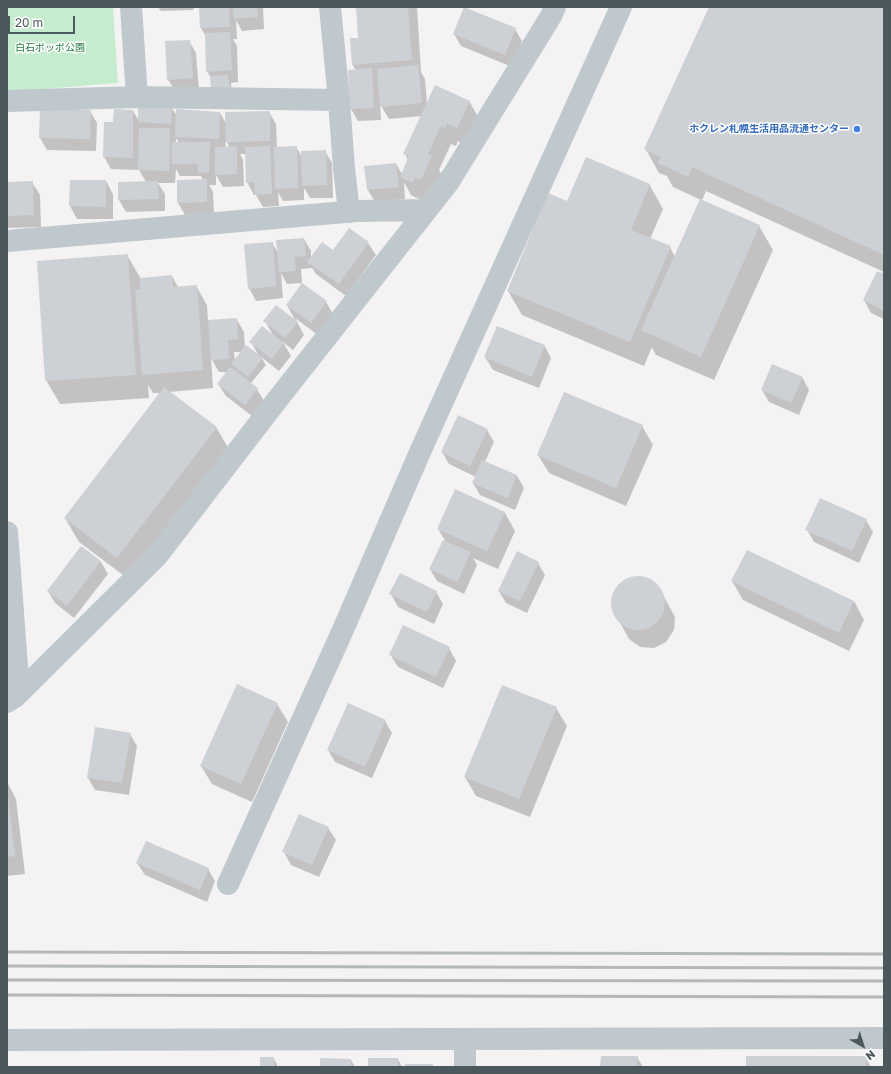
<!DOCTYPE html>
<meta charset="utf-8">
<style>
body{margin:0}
#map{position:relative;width:891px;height:1074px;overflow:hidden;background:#f4f2f3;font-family:"Golos Text",sans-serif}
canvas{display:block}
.frame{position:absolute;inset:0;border:8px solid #4b585e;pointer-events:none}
.north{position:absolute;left:843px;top:1026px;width:40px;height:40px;-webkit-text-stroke:3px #fff;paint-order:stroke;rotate:141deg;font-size:11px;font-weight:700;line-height:16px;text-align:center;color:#4b585e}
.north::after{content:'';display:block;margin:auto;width:14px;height:18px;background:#4b585e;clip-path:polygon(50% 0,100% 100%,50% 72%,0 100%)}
.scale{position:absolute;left:8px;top:16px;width:67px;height:18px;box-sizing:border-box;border:2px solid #4b585e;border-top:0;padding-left:5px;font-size:12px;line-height:14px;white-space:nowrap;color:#4b585e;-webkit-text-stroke:3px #fff;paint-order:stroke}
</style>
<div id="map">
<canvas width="891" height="1074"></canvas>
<div class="frame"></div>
<div class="north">N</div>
<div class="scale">20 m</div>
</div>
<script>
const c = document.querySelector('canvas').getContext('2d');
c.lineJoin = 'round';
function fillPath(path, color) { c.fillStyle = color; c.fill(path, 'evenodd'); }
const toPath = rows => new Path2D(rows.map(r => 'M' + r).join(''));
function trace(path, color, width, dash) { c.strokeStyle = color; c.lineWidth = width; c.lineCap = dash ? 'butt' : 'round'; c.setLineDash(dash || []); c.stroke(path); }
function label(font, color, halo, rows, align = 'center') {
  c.font = font + ' "Golos Text","Noto Sans JP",sans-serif'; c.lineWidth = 3; c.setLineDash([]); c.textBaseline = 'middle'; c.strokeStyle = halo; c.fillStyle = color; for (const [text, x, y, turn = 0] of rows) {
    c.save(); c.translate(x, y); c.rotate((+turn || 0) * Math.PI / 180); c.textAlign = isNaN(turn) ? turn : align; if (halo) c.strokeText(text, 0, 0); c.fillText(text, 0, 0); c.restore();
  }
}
fillPath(toPath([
 [7,7,113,7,118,83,7,92]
]), '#c6eccf');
fillPath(toPath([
 [158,7,193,7,194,10,161,11],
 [200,7,263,7,264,29,242,31,236,20,237,39,233,39,237,46,238,82,231,83,232,96,211,78,207,71,206,37,201,28],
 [357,7,417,7,421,72,425,79,427,104,469,101,480,120,468,146,458,141,456,146,451,144,439,170,442,175,423,201,411,195,404,182,405,199,375,202,368,190,365,167,396,164,402,174,408,160,405,154,422,116,389,119,380,104,381,120,358,121,351,109,356,70,352,64,359,38],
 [710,7,884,7,884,272,706,191,702,200,759,226,773,250,714,380,656,355,652,347,644,366,522,315,508,291,567,202,649,184,663,209,650,239,670,247,675,257,701,200,673,187,667,176,659,173,645,148],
 [515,29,522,41,512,67,461,46,454,34],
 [189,41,196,53,199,90,176,92,168,80],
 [171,107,177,116,220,113,227,125,269,112,276,124,277,148,296,147,302,157,325,151,332,163,333,198,310,198,304,188,304,200,283,201,278,192,279,206,263,207,256,195,254,195,247,182,246,154,240,154,243,160,244,186,223,187,216,175,216,185,209,185,213,192,214,214,185,215,178,203,203,180,201,176,180,176,176,169,175,183,158,183,165,194,165,211,126,212,119,200,146,182,139,170,111,169,104,157,114,123,133,111,139,121],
 [176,138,179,143,176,143],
 [226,140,230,148,225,148],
 [90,111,97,123,96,151,47,150,40,138],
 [71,181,106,181,113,194,113,219,77,219,70,206],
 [32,182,40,195,41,227,8,228,7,183],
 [349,229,368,243,376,255,346,296,316,274,312,268,301,269,302,283,287,284,281,273,283,298,256,301,249,288,272,243,279,254,304,239,311,251,311,258,333,251],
 [127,255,141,279,172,276,178,287,196,286,207,305,208,321,237,320,244,332,245,349,259,356,251,342,273,335,265,321,296,322,287,305,326,302,333,314,318,335,295,318,304,335,293,350,283,342,291,356,279,371,261,357,266,365,251,383,257,389,264,401,252,416,226,396,218,384,227,372,219,372,211,358,213,388,169,392,216,427,230,451,131,581,79,542,65,518,160,393,153,393,148,385,149,398,60,404,46,380],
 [234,352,243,352,235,362],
 [884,275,884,319,871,313,864,300],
 [544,345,551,358,539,388,493,370,485,357],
 [802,377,809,390,799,415,769,402,762,390],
 [642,426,653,445,626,506,549,473,538,455],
 [487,430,494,442,485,462,517,476,524,488,515,510,480,495,473,483,476,477,449,464,442,452],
 [456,490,505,513,515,531,498,569,473,558,477,565,464,594,437,581,430,569,446,542,438,529],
 [866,520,873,532,859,563,814,542,807,530],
 [82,547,101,562,108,574,74,618,55,603,48,591],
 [538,563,545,575,527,613,506,603,499,591],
 [633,577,647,578,658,586,675,617,674,630,666,642,654,648,640,647,629,639,612,608,613,595,621,583],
 [732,581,854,601,864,620,849,651,743,600],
 [436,592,443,604,434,624,398,607,391,594],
 [449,648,456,661,443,688,398,667,390,654],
 [277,704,288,722,252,802,212,784,201,766],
 [556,708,567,726,530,817,476,796,465,777],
 [385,721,392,733,372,778,335,762,328,750],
 [130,734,137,746,129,795,95,790,88,778],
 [7,782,16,799,25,874,7,876],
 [328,828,336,840,319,877,291,865,284,852],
 [137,863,208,869,215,881,207,902,145,875],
 [637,1057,643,1067,601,1067],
 [865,1057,871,1067,747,1067],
 [273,1058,277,1064,277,1067,261,1067],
 [398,1059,402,1067,369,1067],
 [351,1060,355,1067,321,1067]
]), '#0003');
fillPath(toPath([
 [199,7,229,7,230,27,200,28],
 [233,7,257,7,258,17,234,19],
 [356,7,408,7,412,60,352,65,350,38,358,38],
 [464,7,516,28,505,55,453,34],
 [709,7,884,7,884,255,692,167,688,177,658,163,661,157,644,149],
 [230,32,232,70,206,72,205,33],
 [190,40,193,78,167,80,165,41],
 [418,65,422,103,380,107,377,69],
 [372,68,374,108,350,109,348,70],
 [228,75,230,91,211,92,210,76],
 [435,85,470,101,457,128,447,123,445,128,441,126,428,154,432,156,421,180,415,178,413,183,400,177,409,156,403,154],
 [138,104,172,106,171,124,138,122],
 [40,108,91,110,90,139,39,138],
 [114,109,133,110,133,158,103,157,104,122,113,122],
 [176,109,220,112,219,139,175,137],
 [270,111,270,141,226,142,225,112],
 [139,128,170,128,169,171,138,170],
 [172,142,210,142,209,172,198,173,198,164,172,164],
 [237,146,237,174,215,175,215,147],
 [270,146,272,194,255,195,254,182,246,183,245,147],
 [297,146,298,188,275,189,274,147],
 [326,150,327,185,302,186,301,151],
 [586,157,650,184,631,230,671,246,630,342,507,291,548,193,567,201],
 [396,163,399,187,367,190,364,166],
 [207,179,207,202,177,203,177,180],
 [70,180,106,180,106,207,69,206],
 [33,181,34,215,7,216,7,182],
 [158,181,159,199,118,200,118,182],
 [700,199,760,225,701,357,641,330],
 [349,228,369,242,339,284,307,262,322,242,333,250],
 [304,238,306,256,294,257,296,271,279,272,276,240],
 [273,242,276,286,248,289,244,244],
 [128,254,136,375,45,381,37,261],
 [877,271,884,274,884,311,863,300],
 [172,275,173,287,197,285,203,370,142,375,135,290,140,289,140,278],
 [302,283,327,301,311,323,286,305],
 [276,305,298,322,285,338,263,321],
 [237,318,238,339,228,340,229,359,211,360,208,320],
 [262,326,284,343,272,359,249,342],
 [497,326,545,345,532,377,484,357],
 [246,345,263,358,248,377,231,364],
 [772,364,803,377,791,403,761,390],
 [230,367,258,388,245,405,217,384],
 [164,387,217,427,117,558,64,518],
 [564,392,643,425,616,488,537,455],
 [458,415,488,429,470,466,441,452],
 [482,460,517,475,508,498,472,483],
 [455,489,505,512,487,551,437,529],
 [820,498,867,519,852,551,805,530],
 [443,540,471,552,457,582,429,569],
 [81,546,101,561,67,606,47,591],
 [747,550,854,601,839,633,731,581],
 [517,551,539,562,520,601,498,591],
 [400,573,437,591,427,612,389,594],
 '611 603a27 27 0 1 1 54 0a27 27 0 1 1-54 0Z',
 [403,625,450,647,436,677,389,655],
 [237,684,278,703,241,784,200,766],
 [502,685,557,707,519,799,464,777],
 [348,703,386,720,365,767,327,750],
 [95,727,131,733,122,783,87,778],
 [7,794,8,794,15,856,7,857],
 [299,814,329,827,312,865,282,852],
 [146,841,209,868,200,890,136,863],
 [601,1056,638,1056,637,1067,600,1067],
 [746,1056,866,1056,866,1067,746,1067],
 [260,1057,274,1057,274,1067,260,1067],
 [320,1058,351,1059,351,1067,320,1067],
 [368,1058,398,1058,398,1067,368,1067],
 [405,1064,433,1064,433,1067,405,1067]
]), '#cdd0d4');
trace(toPath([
 [131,7,137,97],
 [330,7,339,100,344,168,349,212],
 [7,101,137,97,339,100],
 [7,241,357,211,426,210],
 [7,532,19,693],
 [7,702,15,697,157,556,277,400,448,183,551,16,555,7],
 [228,884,342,632,420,452,621,7],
 [7,1040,884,1038],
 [465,1067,465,1039]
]), '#bfc8cd', 22);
trace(toPath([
 [7,952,884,954],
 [7,966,884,968],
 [7,980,884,981],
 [7,995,884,997]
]), '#b5b8bb', 3);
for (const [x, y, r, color] of [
 [857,129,4,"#3f7fe0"]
]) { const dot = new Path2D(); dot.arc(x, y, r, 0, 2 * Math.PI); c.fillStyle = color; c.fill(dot); trace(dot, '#fff', 1.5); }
label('10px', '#217a3f', '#fff', [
 ["白石ポッポ公園",50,48]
]);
label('bold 10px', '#366cbe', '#fff', [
 ["ホクレン札幌生活用品流通センター",849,129]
], 'right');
</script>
